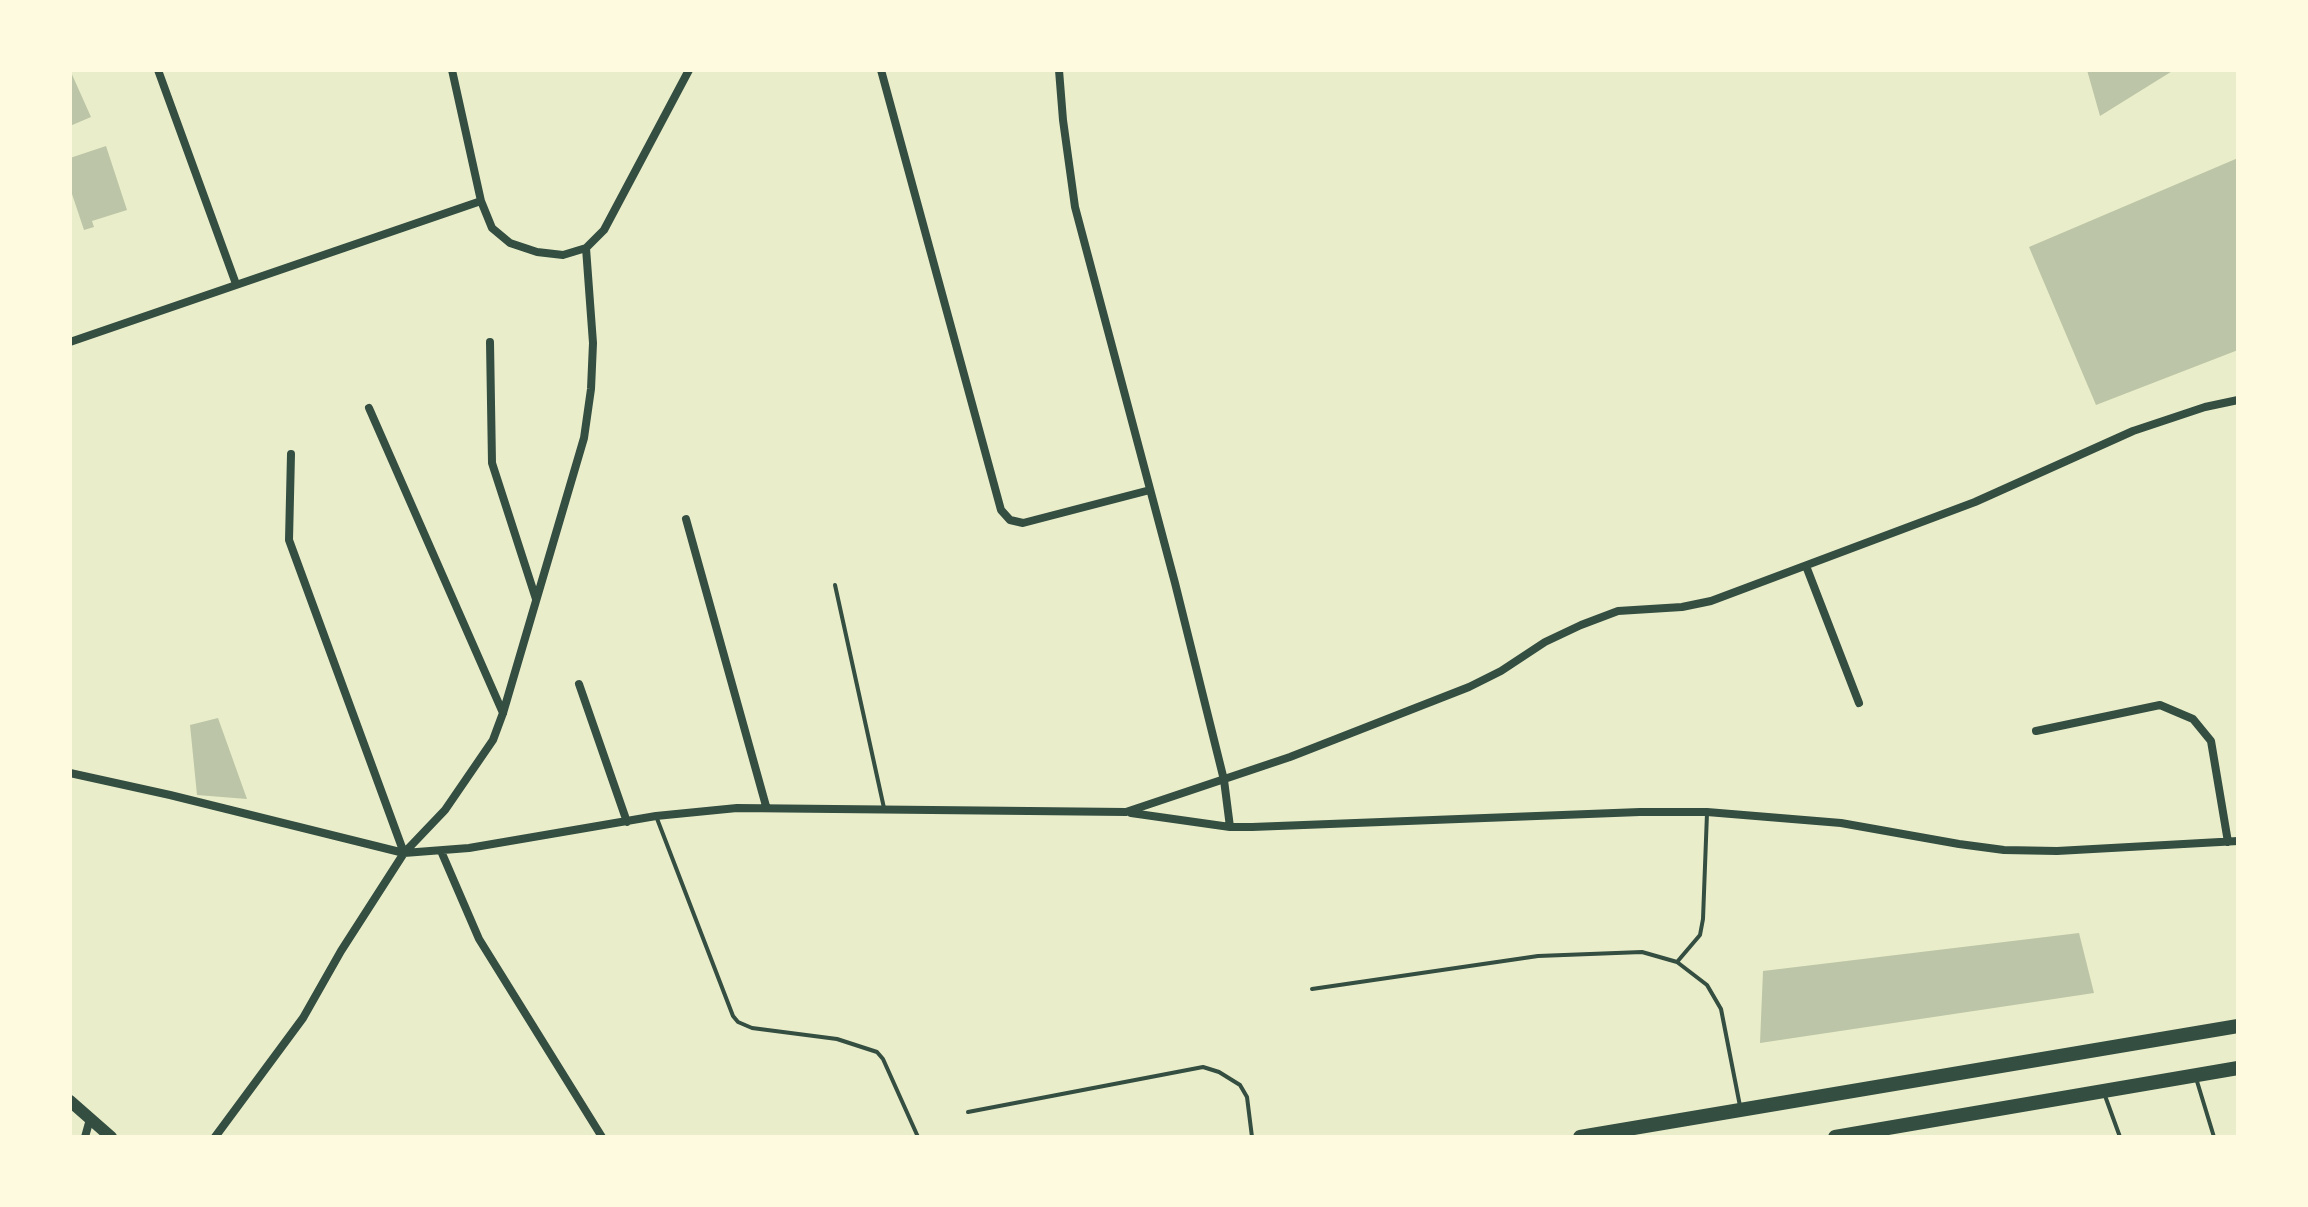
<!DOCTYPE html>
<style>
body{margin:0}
#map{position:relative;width:2308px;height:1207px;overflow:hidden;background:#e9edc9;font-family:Commissioner,sans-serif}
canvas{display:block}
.frame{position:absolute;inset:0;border:72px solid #fefae0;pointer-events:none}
</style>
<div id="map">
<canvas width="2308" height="1207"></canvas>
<div class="frame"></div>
</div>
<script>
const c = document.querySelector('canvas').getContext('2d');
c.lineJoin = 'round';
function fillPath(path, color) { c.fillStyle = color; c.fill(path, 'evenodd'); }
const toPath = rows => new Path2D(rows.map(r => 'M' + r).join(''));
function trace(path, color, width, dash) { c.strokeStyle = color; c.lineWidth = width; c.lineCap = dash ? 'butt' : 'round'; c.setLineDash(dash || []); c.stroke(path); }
fillPath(toPath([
 [70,70,91,117,70,126],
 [2087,70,2174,70,2100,116],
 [106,146,127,210,92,221,94,227,84,230,70,188,70,158],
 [2238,158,2238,350,2096,405,2029,247],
 [218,718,247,799,197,795,190,725],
 [2079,933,2094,993,1760,1043,1763,971]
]), '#bcc5a7');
trace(toPath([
 [835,585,884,808],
 [656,816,733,1016,738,1022,752,1028,837,1039,877,1052,883,1059,918,1137],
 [1677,962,1700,935,1703,919,1707,813],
 [1312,989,1538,956,1642,952,1677,962,1707,985,1721,1009,1740,1106],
 [2196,1078,2214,1137],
 [2104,1093,2120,1137],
 [968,1112,1203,1067,1219,1072,1240,1085,1247,1097,1252,1137]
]), '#344e41', 4);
trace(toPath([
 [158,70,236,284],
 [452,70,481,201,492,228,510,243,537,252,563,255,586,248,604,230,689,70],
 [881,70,1001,510,1010,520,1023,523,1150,490],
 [1059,70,1063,120,1075,207,1175,583,1224,780,1230,827],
 [70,342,481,201],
 [490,342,492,463,536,599],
 [369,408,503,713],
 [291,454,289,540,404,853],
 [686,519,766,806],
 [1806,566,1859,703],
 [579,684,627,822],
 [2036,731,2160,705,2193,719,2211,741,2228,842],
 [70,773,170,795,404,853,469,848,656,816,737,808,1126,812,1290,757,1469,687,1501,671,1545,642,1581,625,1618,611,1682,607,1711,601,1975,502,2133,431,2205,407,2238,400],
 [1131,813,1230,827,1252,827,1640,812,1707,812,1841,823,1959,844,2004,850,2057,851,2238,841],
 [441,851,479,939,602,1137],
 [85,1137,90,1119],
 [215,1137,303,1018,341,951,404,853,445,810,493,740,503,713,584,438,591,389,593,343,586,248]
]), '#344e41', 8);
trace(toPath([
 [70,1101,111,1137]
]), '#344e41', 12);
trace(toPath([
 [1580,1137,2238,1026],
 [1835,1137,2238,1068]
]), '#344e41', 14);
</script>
